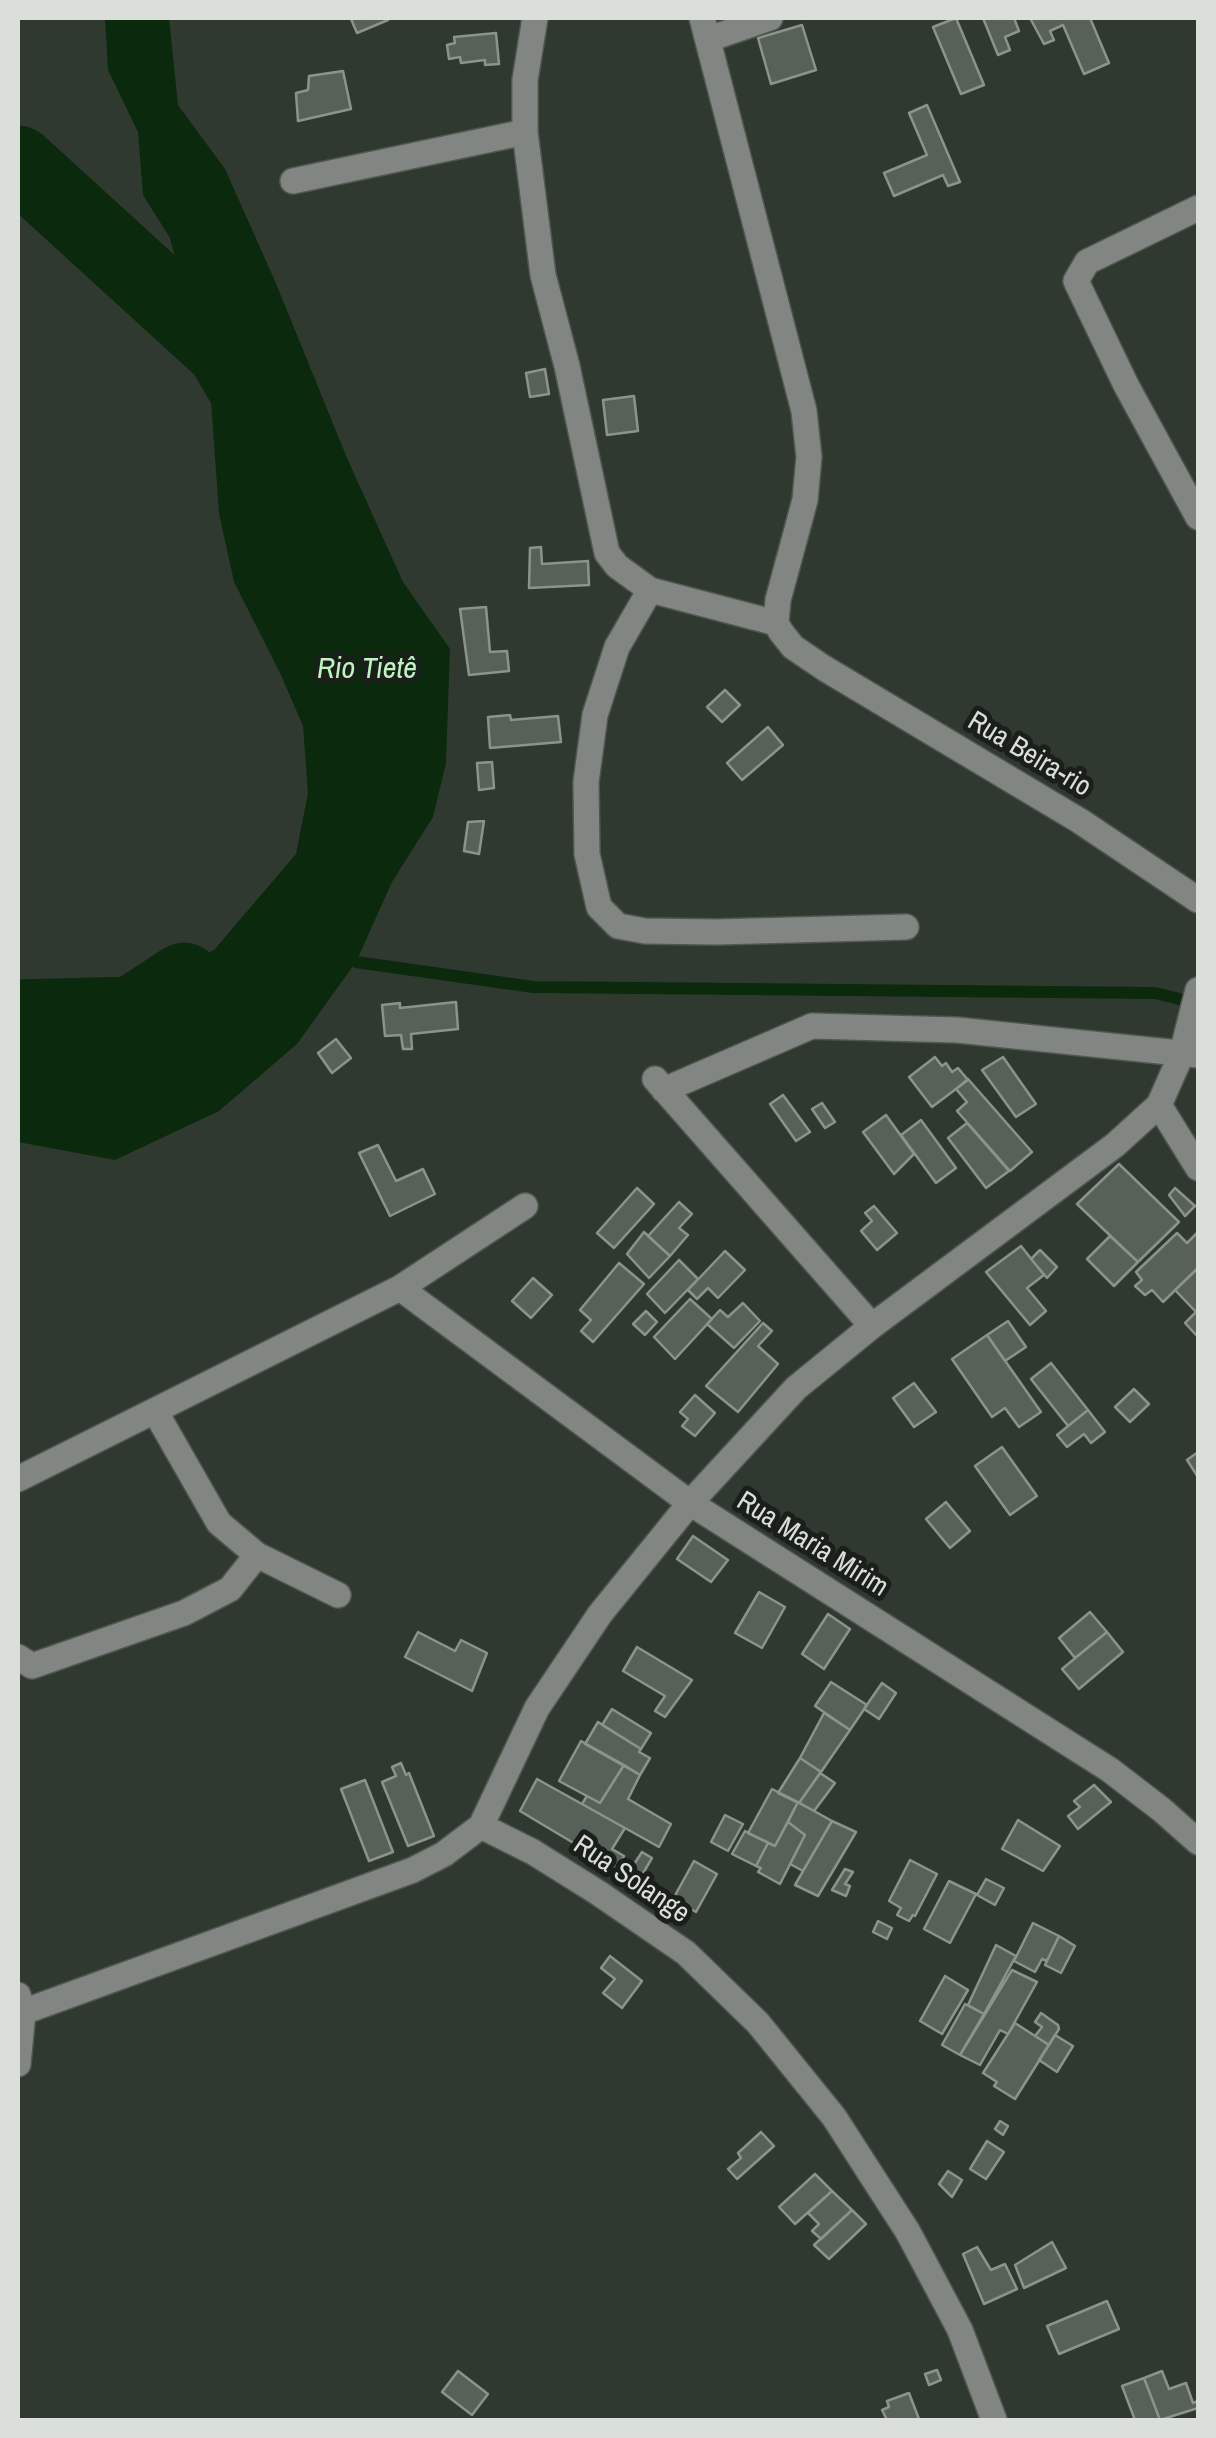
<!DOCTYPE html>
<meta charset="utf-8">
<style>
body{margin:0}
#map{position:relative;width:1216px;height:2438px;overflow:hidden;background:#303930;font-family:"Archivo Narrow",sans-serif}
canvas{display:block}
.frame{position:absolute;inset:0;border:20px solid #dadfd9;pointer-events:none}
</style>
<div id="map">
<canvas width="1216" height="2438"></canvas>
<div class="frame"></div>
</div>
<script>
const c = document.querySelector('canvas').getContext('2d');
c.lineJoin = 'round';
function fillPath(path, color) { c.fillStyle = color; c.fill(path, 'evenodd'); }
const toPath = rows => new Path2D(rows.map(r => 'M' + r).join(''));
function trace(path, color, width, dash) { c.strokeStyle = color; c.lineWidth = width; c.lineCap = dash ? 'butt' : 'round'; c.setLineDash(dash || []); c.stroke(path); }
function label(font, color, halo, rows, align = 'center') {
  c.font = font + ' "Archivo Narrow",sans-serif'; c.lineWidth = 10; c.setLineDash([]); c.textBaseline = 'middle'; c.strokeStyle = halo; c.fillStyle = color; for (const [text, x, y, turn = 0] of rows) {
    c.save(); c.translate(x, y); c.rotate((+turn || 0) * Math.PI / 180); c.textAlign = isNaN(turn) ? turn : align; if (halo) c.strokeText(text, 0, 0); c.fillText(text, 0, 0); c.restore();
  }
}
fillPath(toPath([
 [105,18,169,18,178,105,225,169,275,281,347,458,403,582,450,649,446,763,433,817,392,882,356,962,297,1044,219,1111,115,1160,18,1142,18,1045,61,1035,134,987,214,950,296,854,308,793,303,726,280,673,234,582,219,513,211,401,170,238,143,195,138,132,108,70]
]), '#0b2a0d');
trace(toPath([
 [356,962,533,987,1155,993,1196,1003]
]), '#0b2a0d', 12);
trace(toPath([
 [18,163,224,351,252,399],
 [18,1017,132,1014,184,980]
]), '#0b2a0d', 75);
const building = toPath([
 [356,18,387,18,388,20,357,33,351,19,356,18],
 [956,18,984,85,961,94,933,27,956,18],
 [983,18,1014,18,1019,31,1005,37,1010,50,998,55,983,18],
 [1030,18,1090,18,1109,63,1084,74,1063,25,1050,31,1054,40,1044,44,1030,18],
 [802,25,816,70,771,84,758,38,802,25],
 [496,33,499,64,485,65,485,60,461,63,460,57,449,59,447,45,455,43,454,37,496,33],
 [343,71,351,109,298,121,296,93,308,90,309,76,343,71],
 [927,105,960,182,948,186,943,175,894,196,884,173,927,155,909,113,927,105],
 [545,369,549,394,530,397,526,373,545,369],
 [634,396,638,431,607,435,603,400,634,396],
 [541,547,542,564,588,561,589,585,529,588,530,548,541,547],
 [486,607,490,652,507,651,509,671,469,675,460,609,486,607],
 [725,690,740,705,722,722,707,707,725,690],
 [510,715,511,720,558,716,561,742,490,748,488,717,510,715],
 [768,727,783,745,742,780,727,763,768,727],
 [492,762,494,788,479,790,477,763,492,762],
 [484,821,479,854,464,851,468,822,484,821],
 [456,1002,458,1029,411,1034,412,1049,403,1049,401,1035,385,1036,382,1005,400,1003,400,1008,456,1002],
 [336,1039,351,1058,332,1073,318,1053,336,1039],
 [935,1057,942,1066,946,1063,952,1072,958,1068,968,1080,932,1107,909,1077,935,1057],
 [1003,1057,1036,1104,1016,1117,982,1070,1003,1057],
 [968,1079,1032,1152,1010,1171,957,1111,967,1102,956,1089,968,1079],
 [783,1095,810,1132,796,1141,770,1104,783,1095],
 [822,1103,835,1122,825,1128,812,1109,822,1103],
 [886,1115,914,1154,894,1174,863,1132,886,1115],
 [921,1120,956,1168,936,1183,901,1135,921,1120],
 [967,1123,1009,1171,986,1188,948,1138,967,1123],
 [378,1145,396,1181,423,1169,435,1194,390,1216,359,1153,378,1145],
 [1119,1164,1179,1222,1138,1262,1077,1204,1119,1164],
 [637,1188,654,1204,614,1248,597,1233,637,1188],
 [1175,1188,1195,1206,1185,1216,1169,1195,1175,1188],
 [679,1202,692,1214,679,1228,688,1235,670,1256,648,1236,679,1202],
 [874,1206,897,1233,877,1250,861,1231,872,1221,865,1213,874,1206],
 [644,1232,670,1256,649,1278,627,1254,644,1232],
 [1198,1232,1198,1268,1163,1302,1152,1290,1145,1295,1135,1286,1142,1280,1136,1272,1177,1233,1187,1243,1198,1232],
 [1110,1236,1138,1262,1114,1286,1087,1259,1110,1236],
 [1021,1246,1044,1275,1027,1288,1046,1311,1030,1325,986,1272,1021,1246],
 [1040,1250,1057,1267,1047,1278,1031,1259,1040,1250],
 [725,1251,745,1270,718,1298,708,1288,697,1299,688,1290,725,1251],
 [679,1260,698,1279,665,1313,647,1294,679,1260],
 [619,1263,644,1284,593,1342,581,1331,591,1320,580,1310,619,1263],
 [1198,1268,1198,1310,1196,1312,1175,1290,1198,1268],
 [533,1278,552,1295,531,1318,512,1301,533,1278],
 [690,1299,712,1319,675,1359,654,1337,690,1299],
 [743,1303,760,1321,734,1348,707,1324,720,1310,728,1317,743,1303],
 [1198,1310,1198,1337,1185,1323,1198,1310],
 [646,1311,657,1322,645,1335,633,1324,646,1311],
 [1008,1321,1026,1347,1005,1361,987,1335,1008,1321],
 [763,1323,772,1331,758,1346,778,1364,738,1412,706,1386,763,1323],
 [987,1335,1041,1412,1019,1427,1005,1408,992,1417,952,1359,987,1335],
 [1051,1363,1088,1410,1068,1426,1031,1379,1051,1363],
 [914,1383,936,1412,914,1427,893,1398,914,1383],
 [1134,1389,1149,1404,1130,1422,1115,1407,1134,1389],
 [695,1395,715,1413,695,1436,682,1426,688,1419,680,1412,695,1395],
 [1088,1410,1105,1432,1091,1443,1084,1434,1067,1447,1057,1435,1088,1410],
 [1002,1447,1037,1496,1010,1515,975,1466,1002,1447],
 [1198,1452,1198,1477,1187,1460,1198,1452],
 [946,1502,970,1531,950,1548,926,1519,946,1502],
 [693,1536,728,1560,711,1582,677,1559,693,1536],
 [759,1592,785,1607,762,1648,735,1633,759,1592],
 [1090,1612,1107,1632,1075,1658,1059,1638,1090,1612],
 [828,1614,850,1629,824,1669,802,1654,828,1614],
 [418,1632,455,1651,461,1640,487,1653,472,1691,405,1657,418,1632],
 [1107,1632,1123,1652,1079,1689,1062,1669,1107,1632],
 [637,1647,692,1680,665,1717,655,1711,665,1696,623,1671,637,1647],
 [831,1682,867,1705,850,1730,815,1706,831,1682],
 [882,1683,896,1693,879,1719,864,1709,882,1683],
 [612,1709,651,1733,641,1749,602,1725,612,1709],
 [824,1713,850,1730,821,1772,800,1758,824,1713],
 [598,1722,641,1749,639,1752,650,1758,640,1775,585,1744,598,1722],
 [581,1741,624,1765,600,1803,559,1781,581,1741],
 [800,1758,821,1772,799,1803,778,1793,800,1758],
 [401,1763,406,1775,409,1773,434,1836,408,1846,382,1782,396,1776,392,1767,401,1763],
 [624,1765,640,1775,628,1799,671,1824,659,1847,582,1804,587,1796,600,1803,624,1765],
 [820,1773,835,1783,814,1811,799,1803,820,1773],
 [537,1779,625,1828,612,1849,624,1856,617,1869,520,1811,537,1779],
 [365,1780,393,1852,369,1861,341,1789,365,1780],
 [1094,1785,1111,1802,1078,1829,1068,1816,1080,1807,1074,1801,1094,1785],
 [772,1789,798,1802,775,1846,748,1833,772,1789],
 [798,1802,832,1821,803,1871,790,1864,805,1835,788,1822,798,1802],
 [725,1815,743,1824,728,1851,711,1842,725,1815],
 [1018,1820,1060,1846,1043,1871,1002,1849,1018,1820],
 [832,1821,856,1832,818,1896,795,1885,832,1821],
 [788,1822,805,1835,780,1884,758,1872,761,1868,756,1866,768,1843,775,1846,788,1822],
 [745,1831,768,1843,756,1866,732,1854,745,1831],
 [642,1852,652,1858,638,1882,627,1875,642,1852],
 [910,1860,937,1874,915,1916,913,1915,909,1921,897,1915,901,1908,889,1901,910,1860],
 [694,1861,717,1874,696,1912,673,1899,694,1861],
 [845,1869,853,1872,845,1884,850,1886,846,1896,832,1890,845,1869],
 [986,1879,1004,1888,995,1905,977,1895,986,1879],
 [949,1881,976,1894,950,1943,924,1929,949,1881],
 [878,1921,892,1928,887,1939,873,1932,878,1921],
 [1033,1923,1059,1936,1047,1961,1042,1959,1035,1972,1014,1961,1033,1923],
 [1059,1936,1075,1946,1061,1973,1045,1965,1059,1936],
 [996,1945,1016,1956,984,2014,968,2005,996,1945],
 [610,1956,642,1981,622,2008,603,1993,615,1979,601,1968,610,1956],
 [1012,1970,1037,1982,1008,2034,1000,2030,980,2065,960,2055,1012,1970],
 [945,1976,968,1990,942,2034,920,2021,945,1976],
 [965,2004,984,2014,960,2055,942,2045,965,2004],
 [1041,2013,1058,2025,1059,2029,1049,2045,1035,2036,1042,2027,1035,2022,1041,2013],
 [1015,2023,1049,2045,1015,2099,994,2086,997,2082,983,2073,1015,2023],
 [1055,2035,1073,2046,1057,2072,1039,2060,1055,2035],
 [1000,2121,1008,2126,1003,2135,995,2129,1000,2121],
 [761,2132,774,2146,737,2179,728,2169,741,2158,738,2153,761,2132],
 [987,2141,1004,2152,986,2179,970,2169,987,2141],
 [948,2171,962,2180,952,2197,939,2184,948,2171],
 [815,2174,832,2191,795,2224,779,2207,815,2174],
 [832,2191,852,2210,821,2239,812,2231,819,2224,808,2213,832,2191],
 [852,2210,866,2224,829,2259,814,2245,852,2210],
 [1052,2242,1066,2268,1024,2288,1015,2265,1052,2242],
 [977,2247,991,2270,1005,2264,1017,2289,984,2304,963,2254,977,2247],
 [1107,2301,1119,2329,1059,2354,1047,2326,1107,2301],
 [937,2370,941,2380,929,2385,925,2374,937,2370],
 [458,2371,488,2394,472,2415,442,2392,458,2371],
 [1162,2371,1169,2389,1186,2383,1193,2403,1198,2401,1198,2408,1160,2420,1144,2378,1162,2371],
 [1144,2378,1160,2420,1135,2420,1122,2386,1144,2378],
 [909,2393,919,2419,887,2420,882,2410,889,2407,887,2401,909,2393]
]);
fillPath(building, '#586158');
trace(building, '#8b948a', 2.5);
const minor = toPath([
 [535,18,525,80,525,132,543,275,567,366,607,553,617,566,650,590],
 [702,18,804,411,809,457,805,500,778,600,776,623,781,632,793,647,824,668,1080,821,1198,900],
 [709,39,770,18],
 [293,181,525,132],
 [1198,208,1087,262,1076,281,1126,385,1198,517],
 [776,623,650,590,617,647,595,715,586,782,587,854,599,907,618,926,645,931,716,932,906,927],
 [655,1079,872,1326],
 [664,1090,812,1026,957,1030,1198,1055],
 [1159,1105,1198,1168],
 [400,1288,690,1503,1110,1770,1162,1810,1198,1842],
 [155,1411,219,1523,257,1555],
 [18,1479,400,1288,525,1206],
 [18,1657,32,1666,184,1613,230,1589,257,1555,338,1595],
 [481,1826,537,1708,600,1614,690,1503,796,1388,872,1326,1115,1145,1159,1105,1182,1053,1198,990],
 [18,1995,23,2012,18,2064],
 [23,2012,413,1870,444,1854,481,1826,533,1852,597,1892,686,1953,758,2023,834,2117,908,2232,960,2330,994,2420]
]);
trace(minor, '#4f574e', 28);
trace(minor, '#828682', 25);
label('28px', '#dadfd9', '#1b1f1b', [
 ["Rua Beira-rio",1029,755,31],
 ["Rua Maria Mirim",812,1545,32],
 ["Rua Solange",631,1880,34]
]);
label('italic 30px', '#bef5be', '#1b1f1b', [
 ["Rio Tietê",367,670]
]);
</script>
